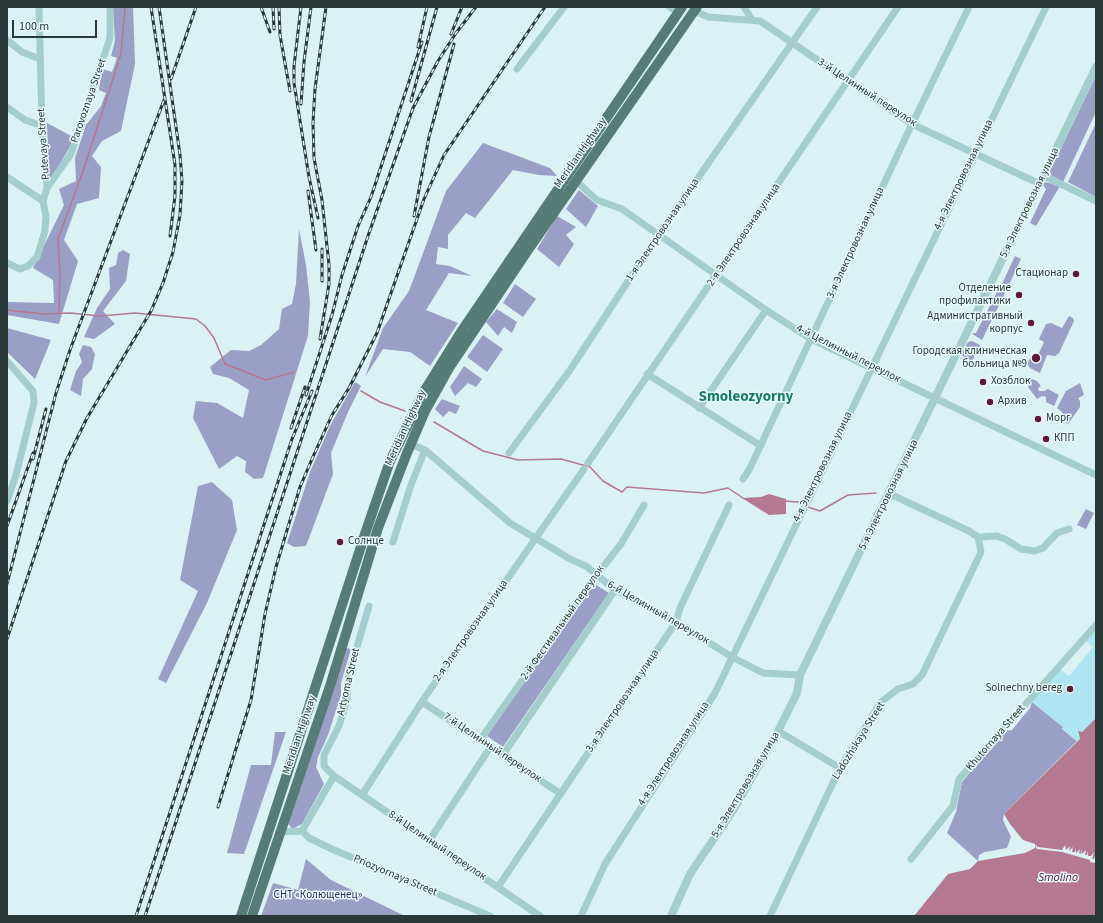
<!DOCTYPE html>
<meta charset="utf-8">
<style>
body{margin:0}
#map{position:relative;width:1103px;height:923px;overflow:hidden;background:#dbf2f4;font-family:"Source Sans 3",sans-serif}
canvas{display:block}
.frame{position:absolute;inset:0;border:8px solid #283937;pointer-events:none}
.scale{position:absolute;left:12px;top:20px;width:85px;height:18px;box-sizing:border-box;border:2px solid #283937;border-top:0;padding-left:5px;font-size:12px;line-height:14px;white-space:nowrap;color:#283937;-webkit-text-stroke:3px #e8fafb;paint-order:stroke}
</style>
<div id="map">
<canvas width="1103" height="923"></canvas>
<div class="frame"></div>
<div class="scale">100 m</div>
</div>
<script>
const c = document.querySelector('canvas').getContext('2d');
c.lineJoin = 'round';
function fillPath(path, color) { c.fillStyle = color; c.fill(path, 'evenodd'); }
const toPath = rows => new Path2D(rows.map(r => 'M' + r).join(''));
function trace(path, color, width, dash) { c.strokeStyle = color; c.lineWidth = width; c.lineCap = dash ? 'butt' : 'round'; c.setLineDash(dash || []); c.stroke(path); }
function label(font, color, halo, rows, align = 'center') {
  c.font = font + ' "Source Sans 3",sans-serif'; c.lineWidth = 3; c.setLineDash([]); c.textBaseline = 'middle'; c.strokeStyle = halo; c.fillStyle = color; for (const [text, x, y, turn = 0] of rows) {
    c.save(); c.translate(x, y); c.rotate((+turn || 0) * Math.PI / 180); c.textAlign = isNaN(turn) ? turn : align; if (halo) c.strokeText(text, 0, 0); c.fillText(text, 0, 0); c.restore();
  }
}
fillPath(toPath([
 [113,7,133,7,135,64,121,131,102,141,92,156,101,167,99,198,77,204,64,240,78,261,59,324,7,315,7,302,54,303,53,280,33,268,64,205,59,189,76,181,75,158,86,125,101,106,106,93,99,90,102,69,112,72,117,58,111,56,115,41],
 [1096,76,1096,112,1063,182,1052,176,1050,171],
 [47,123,75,138,49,183],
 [1096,123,1096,197,1068,182],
 [483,143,550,168,557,176,539,175,513,170,475,218,466,213,448,235,448,249,438,247,436,264,450,266,472,276,449,273,426,310,458,323,430,366,410,352,383,349,365,377,383,328,409,291,446,191],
 [1045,182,1060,186,1036,226,1030,223,1046,189,1043,185],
 [579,190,598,206,586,227,566,209],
 [557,216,576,227,566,235,574,244,559,267,537,249],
 [299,229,306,265,310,301,308,336,263,478,254,479,245,472,246,461,237,456,219,469,193,418,196,401,217,403,243,418,249,390,229,378,213,374,210,367,231,350,249,351,261,345,279,329,282,309,292,304,296,284],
 [123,250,130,254,126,281,103,311,115,324,94,339,84,337,97,308,110,289,109,268,116,265,118,253],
 [1015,256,1021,259,1008,287,1002,284],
 [515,284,536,299,523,317,503,303],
 [1000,286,1007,289,982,340,974,335,972,333,976,333],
 [497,309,517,322,512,333,504,327,498,336,486,322],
 [1069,316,1073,318,1074,321,1059,353,1055,356,1047,355,1040,373,1030,368,1027,364,1031,356,1033,354,1038,355,1044,342,1039,339,1046,324,1051,323,1062,328],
 [7,328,51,340,35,379,7,352],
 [483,335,503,349,487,372,467,357],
 [972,341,980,345,972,361,961,355,968,342],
 [83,345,91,347,95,354,92,369,83,379,81,396,70,390,76,371,82,362,79,354],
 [464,366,482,379,476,387,468,383,455,396,450,387],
 [1032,379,1037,381,1041,386,1038,388,1039,391,1044,391,1048,389,1059,395,1054,406,1046,402,1046,397,1042,396,1037,399,1028,387],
 [355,382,361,386,348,412,331,453,333,474,306,546,294,547,287,543,310,472,330,426],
 [1080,383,1084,395,1078,398,1080,401,1080,407,1068,424,1062,420,1062,412,1057,408,1066,391],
 [442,399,460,406,456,414,449,411,443,417,435,409],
 [212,482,232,500,237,530,207,603,166,683,158,679,198,591,180,580,198,486],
 [1086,509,1094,513,1086,529,1077,525],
 [593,583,609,593,503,747,487,736],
 [346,648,351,649,341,683,341,695,328,735,318,757,316,767,324,784,302,824,292,829,288,823,309,762],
 [1032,702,1063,727,1062,729,1077,741,1004,814,1003,820,1011,837,1007,848,985,852,979,855,978,861,947,833,956,812,962,782,1005,731,1012,730,1030,708],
 [275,732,286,732,244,854,227,853,251,765,271,765],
 [306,859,331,880,405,916,261,916,273,883,298,890]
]), '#9a9fc5');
fillPath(toPath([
 [1096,630,1096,718,1082,732,1077,734,1080,739,1077,741,1062,729,1063,727,1032,702,1060,669,1069,676,1093,647,1086,641]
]), '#afe5f3');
fillPath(toPath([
 [769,494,786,499,786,514,769,515,742,498,761,497],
 [1096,718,1096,916,914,916,948,874,970,869,978,861,1025,853,1035,848,1035,844,1023,840,1010,824,1004,814,1080,739,1078,731,1082,732]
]), '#b47890');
fillPath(toPath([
 [1034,844,1038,847,1062,850,1065,845,1066,850,1070,846,1069,851,1073,847,1072,852,1075,852,1076,848,1076,853,1080,849,1079,853,1081,854,1082,849,1082,854,1086,850,1085,855,1087,855,1088,851,1088,856,1091,856,1094,852,1092,859,1094,859,1096,853,1096,858,1095,863,1090,862,1090,860,1062,852,1037,849]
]), '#dbf2f4');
trace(toPath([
 [7,310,44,314,70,313,100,316,135,313,196,319,205,326,214,338,225,364,266,380,294,372],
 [59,314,60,273,58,239,83,171,121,54,125,7],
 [361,391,380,402,405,411],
 [434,422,483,451,518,460,561,459,590,467,603,481,622,492,627,487,704,493,728,488,743,498],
 [784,501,798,502,803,505],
 [808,507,820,511,848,495,876,493]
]), '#b47890', 1.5);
trace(toPath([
 [670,7,679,13],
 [744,7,752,20],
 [695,11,708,17,760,21,912,124,1040,184],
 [7,40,22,52,40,59],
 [517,69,564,7],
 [7,107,25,120,42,126],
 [1044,176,1096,201],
 [7,177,43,201],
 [576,181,597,200,622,209,766,310,811,339,1096,475],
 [47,188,71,154,110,38,110,7],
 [7,263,20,269,28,266,37,257,45,231,46,216,43,201,47,188,42,126,39,7],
 [7,361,33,391,34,403,16,475,7,501],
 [647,374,761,446],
 [699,408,766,310],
 [410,444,425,450,510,523,572,560,586,566,615,590,676,622,732,657,763,673,800,675],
 [509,453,570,370,659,234,817,7],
 [588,463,898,7],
 [743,479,749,470,912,124,969,7],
 [890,494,969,531,978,537,997,536,1005,539,1021,549,1035,551,1043,548,1057,533,1069,529],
 [393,542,411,485,425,450],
 [369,606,349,674,347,700,339,726,324,755,324,766,334,776,540,916],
 [422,702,561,794],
 [778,731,840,768],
 [480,740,596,576,621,544,644,505],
 [503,755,615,590],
 [362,795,425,697,584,469],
 [302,831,309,838,334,850,490,916],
 [281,832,302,831,334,776],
 [429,841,491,746],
 [911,859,953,806,959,779,1096,625],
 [498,887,676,622,680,608,729,505],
 [581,916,605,864,715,693,1046,7],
 [770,916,840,768,881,702,898,689,913,684,922,675,981,552,978,537]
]), '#a6cdce', 7);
trace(toPath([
 [671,916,690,874,734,809,778,731,797,693,800,675,1096,67]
]), '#a6cdce', 8);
trace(toPath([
 [241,916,366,531,390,461,402,437,422,395,463,329,682,7],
 [252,916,331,683,378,528,407,453,425,411,449,368,528,250,697,7]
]), '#577c78', 10);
const rail = toPath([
 [151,7,175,165,175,196,170,236],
 [261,7,270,32],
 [273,7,274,29],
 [279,7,280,35,290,91],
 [301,7,294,66,294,83,309,177,318,218],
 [451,34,462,7],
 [418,47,427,7],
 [171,79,196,7],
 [411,101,437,7],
 [301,104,304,62,311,7],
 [308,191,316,250],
 [414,216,429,137,454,44],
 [322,281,322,249],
 [320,339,329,284,329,265,322,200,314,158,313,123,315,89,326,7],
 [306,395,332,315,342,275,358,226,371,197,422,42],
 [291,428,305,387],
 [33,459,46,409],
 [7,526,33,453],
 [7,584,56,393,70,350,164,100],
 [7,639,66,461,87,418,151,311,163,283,173,252,180,215,182,181,180,155,159,7],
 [218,807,251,700,265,614,276,567,300,487,312,459,332,415,349,388,377,333,424,199,444,155,545,7],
 [136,916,292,439,312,391],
 [145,916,368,236,413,108,438,61,456,33,476,7]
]);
trace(rail, '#283937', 3);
trace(rail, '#e8fafb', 1.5, [4.5]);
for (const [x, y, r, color] of [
 [1076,274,4,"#5f1934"],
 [1019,295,4,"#5f1934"],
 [1031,323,4,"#5f1934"],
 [1036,358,5,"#5f1934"],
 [983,382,4,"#5f1934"],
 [990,402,4,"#5f1934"],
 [1038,419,4,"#5f1934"],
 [1046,439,4,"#5f1934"],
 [340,542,4,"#5f1934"],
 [1070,689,4,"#5f1934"]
]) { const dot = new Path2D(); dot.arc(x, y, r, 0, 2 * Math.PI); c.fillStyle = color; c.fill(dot); trace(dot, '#e8fafb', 1.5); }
label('11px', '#283937', '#e8fafb', [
 ["3-й Целинный переулок",867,93,33],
 ["Parovoznaya Street",89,101,-71],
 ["Putevaya Street",44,144,-94],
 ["Meridian Highway",581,153,-55],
 ["4-я Электровозная улица",964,175,-64],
 ["5-я Электровозная улица",1030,203,-64],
 ["1-я Электровозная улица",663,230,-56],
 ["2-я Электровозная улица",744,235,-56],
 ["3-я Электровозная улица",856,243,-65],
 ["4-й Целинный переулок",848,354,27],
 ["Meridian Highway",406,428,-65],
 ["4-я Электровозная улица",823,467,-64],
 ["5-я Электровозная улица",889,495,-64],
 ["6-й Целинный переулок",658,613,30],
 ["2-й Фестивальный переулок",563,623,-55],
 ["2-я Электровозная улица",471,631,-55],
 ["Artyoma Street",349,682,-77],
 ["3-я Электровозная улица",623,701,-56],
 ["Meridian Highway",300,735,-71],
 ["Khutornaya Street",996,738,-49],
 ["Ladozhskaya Street",859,741,-58],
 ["7-й Целинный переулок",492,748,34],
 ["4-я Электровозная улица",674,754,-57],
 ["5-я Электровозная улица",746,785,-59],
 ["8-й Целинный переулок",437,846,34],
 ["Priozyornaya Street",395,876,23]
]);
label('11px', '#283937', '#e8fafb', [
 ["Стационар",1068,274],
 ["Отделение",1011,289],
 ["профилактики",1011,302],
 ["Административный",1023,317],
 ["корпус",1023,330],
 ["Городская клиническая",1027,352],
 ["больница №9",1027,365],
 ["Хозблок",991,382,"left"],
 ["Архив",998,402,"left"],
 ["Морг",1046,419,"left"],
 ["КПП",1054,439,"left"],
 ["Солнце",348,542,"left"],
 ["Solnechny bereg",1062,689]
], 'right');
label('11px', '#292d5a', '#e8fafb', [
 ["СНТ «Колющенец»",318,896]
]);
label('italic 12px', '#5f1934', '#e8fafb', [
 ["Smolino",1058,878]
]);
label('bold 15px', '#187d67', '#e8fafb', [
 ["Smoleozyorny",746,398]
]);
</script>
